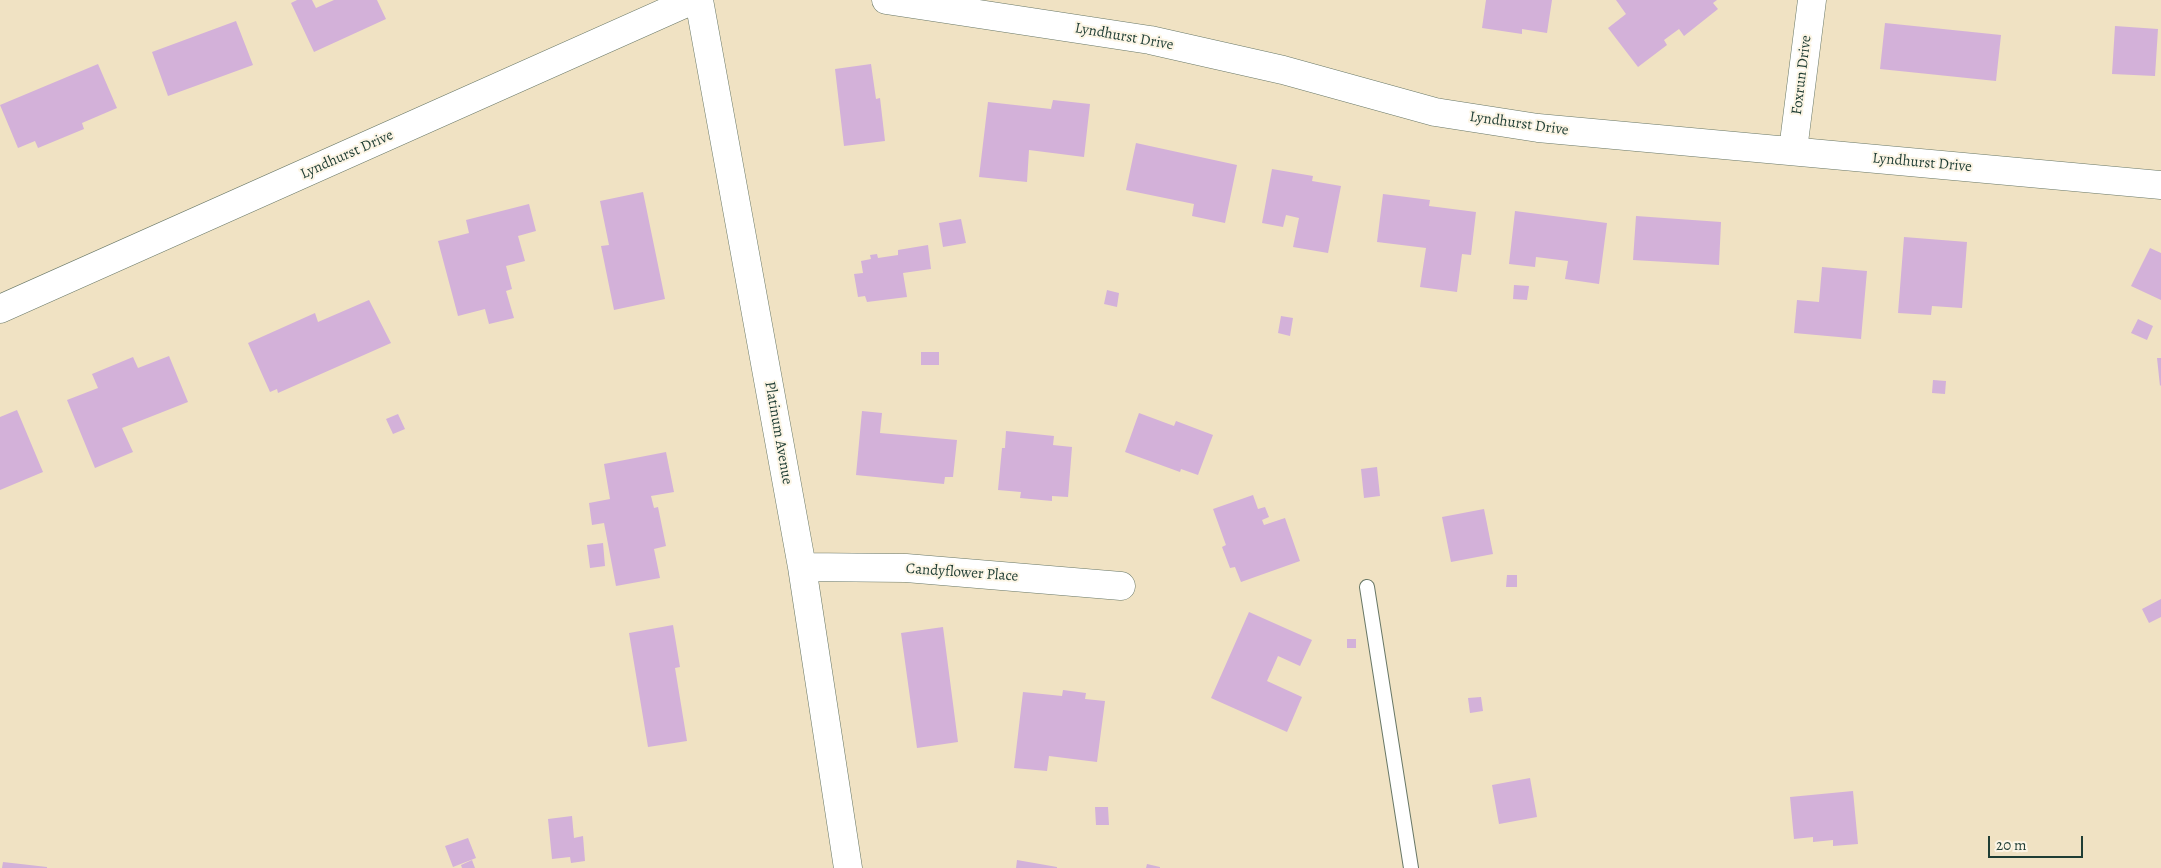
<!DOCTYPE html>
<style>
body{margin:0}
#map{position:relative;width:2161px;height:868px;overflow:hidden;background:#f0e2c3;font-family:Alegreya,serif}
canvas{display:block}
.scale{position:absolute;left:1988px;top:836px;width:95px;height:22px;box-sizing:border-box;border:2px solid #1f3d34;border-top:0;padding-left:6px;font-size:15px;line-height:18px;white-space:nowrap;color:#1f3d34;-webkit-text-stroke:4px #fcf5e5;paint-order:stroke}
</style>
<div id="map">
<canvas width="2161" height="868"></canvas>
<div class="scale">20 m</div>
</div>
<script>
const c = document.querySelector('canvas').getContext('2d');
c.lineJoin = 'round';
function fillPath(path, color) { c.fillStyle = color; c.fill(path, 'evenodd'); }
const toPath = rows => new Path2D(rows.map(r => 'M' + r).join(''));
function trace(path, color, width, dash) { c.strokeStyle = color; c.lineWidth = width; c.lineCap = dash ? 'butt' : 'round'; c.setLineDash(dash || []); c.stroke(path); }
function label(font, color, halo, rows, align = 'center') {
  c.font = font + ' Alegreya,serif'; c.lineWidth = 4; c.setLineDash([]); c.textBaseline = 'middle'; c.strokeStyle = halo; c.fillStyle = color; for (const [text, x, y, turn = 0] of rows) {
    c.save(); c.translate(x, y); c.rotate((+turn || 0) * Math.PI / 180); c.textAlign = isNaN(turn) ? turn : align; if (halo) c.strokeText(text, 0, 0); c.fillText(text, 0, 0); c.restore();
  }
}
fillPath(toPath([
 [297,0,312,0,316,8,334,0,377,0,386,19,314,52,291,3],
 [1486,0,1552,0,1547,33,1522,29,1522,34,1482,28],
 [1616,0,1717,0,1713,3,1718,9,1684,36,1679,29,1664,40,1667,45,1638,67,1608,28,1626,14],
 [236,21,253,65,168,96,152,52],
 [1885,23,2001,35,1996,81,1880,69],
 [2115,26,2158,29,2155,76,2112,74],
 [98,64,117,108,82,123,84,129,38,148,35,141,18,148,0,105],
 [871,64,876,99,880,98,885,141,844,146,835,69],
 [1053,100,1090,104,1084,157,1029,150,1027,182,979,177,988,102,1051,109],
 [1136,143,1237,165,1225,223,1192,216,1194,204,1126,190],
 [1272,169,1313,176,1312,181,1341,186,1328,253,1293,247,1299,218,1286,215,1283,227,1262,223],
 [643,192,665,299,614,310,601,246,609,245,600,201],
 [1383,194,1430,200,1429,206,1476,212,1471,255,1462,254,1457,292,1420,287,1426,248,1377,242],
 [529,204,536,231,518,236,525,261,506,266,512,289,506,291,514,318,489,324,485,309,458,316,438,241,469,233,466,220],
 [1515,211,1607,223,1599,284,1565,279,1568,261,1536,257,1535,267,1509,264],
 [1636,216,1721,222,1719,265,1633,260],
 [961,219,966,243,943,247,939,223],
 [1904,237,1967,242,1962,308,1932,306,1931,315,1898,313],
 [928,245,931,269,903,273,907,297,867,302,865,296,858,297,854,274,863,273,861,261,871,259,870,255,877,254,878,258,898,255,898,250],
 [2150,248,2161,253,2161,300,2131,286],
 [1822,267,1867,271,1861,339,1794,333,1797,300,1819,302],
 [1514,285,1529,286,1527,300,1513,299],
 [1107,290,1119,293,1117,307,1104,304],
 [369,300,391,343,278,393,277,389,270,392,248,343,315,313,318,322],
 [1281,316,1293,318,1290,336,1278,333],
 [2138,319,2153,326,2147,340,2131,333],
 [921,352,939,352,939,365,921,365],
 [169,356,188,402,122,428,133,452,95,468,67,400,98,388,92,374,133,357,138,368],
 [2157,358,2161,358,2161,385,2160,386],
 [1933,380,1946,381,1945,394,1932,393],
 [17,410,43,472,0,490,0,417],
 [862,411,882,413,880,433,957,440,953,477,945,477,944,484,856,475],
 [1139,413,1174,426,1176,421,1213,435,1198,475,1181,469,1180,472,1125,452],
 [398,414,405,429,393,434,386,419],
 [1006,431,1054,436,1053,445,1072,447,1068,497,1052,496,1052,501,1020,498,1021,492,998,490,1002,448,1005,448],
 [666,452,674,492,651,496,654,508,658,507,666,546,654,549,660,578,616,586,604,523,592,525,589,503,610,499,604,464],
 [1377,467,1380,496,1364,498,1361,469],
 [1253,495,1258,509,1265,507,1269,517,1262,520,1264,525,1285,518,1300,561,1241,582,1235,567,1230,568,1222,547,1226,545,1213,509],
 [1484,509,1493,554,1451,562,1442,517],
 [603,543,605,566,590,568,587,545],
 [1507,575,1517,575,1517,587,1506,587],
 [2161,599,2161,617,2149,623,2142,609],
 [1249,612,1312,640,1300,666,1278,656,1267,681,1302,697,1287,732,1211,698],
 [673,625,680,667,675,668,687,741,648,747,629,633],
 [943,627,958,742,917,748,901,633],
 [1347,639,1356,639,1356,648,1347,648],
 [1063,690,1086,693,1085,699,1105,701,1097,762,1049,756,1047,771,1014,768,1023,692,1062,696],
 [1481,697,1483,711,1470,713,1468,698],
 [1530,778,1537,817,1499,824,1492,785],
 [1853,791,1858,844,1833,846,1833,840,1813,842,1813,837,1794,839,1790,797],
 [1095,807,1108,807,1109,825,1096,825],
 [572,816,574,838,583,836,585,861,571,863,570,857,552,859,548,819],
 [468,838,476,858,453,867,445,846],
 [472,860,475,868,462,868,461,865],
 [1017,860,1057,867,1057,868,1016,868],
 [3,862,47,867,47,868,2,868],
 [1147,864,1160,867,1160,868,1146,868]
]), '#d3b1d9');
const service = toPath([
 [1367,587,1411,868]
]);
const minor = toPath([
 [699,0,802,567,848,868],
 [886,0,1150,40,1283,70,1435,112,1538,128,2161,185],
 [1793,150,1812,0],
 [0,309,693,0],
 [802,567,906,568,1121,586]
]);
trace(service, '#687766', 16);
trace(minor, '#687766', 29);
trace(service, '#fff', 14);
trace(minor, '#fff', 28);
label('15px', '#1f3d34', '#fcf5e5', [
 ["Lyndhurst Drive",1124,37,10],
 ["Foxrun Drive",1802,75,-83],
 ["Lyndhurst Drive",1519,124,8],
 ["Lyndhurst Drive",347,155,-24],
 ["Lyndhurst Drive",1922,163,5],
 ["Platinum Avenue",778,433,80],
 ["Candyflower Place",962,573,4]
]);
</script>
